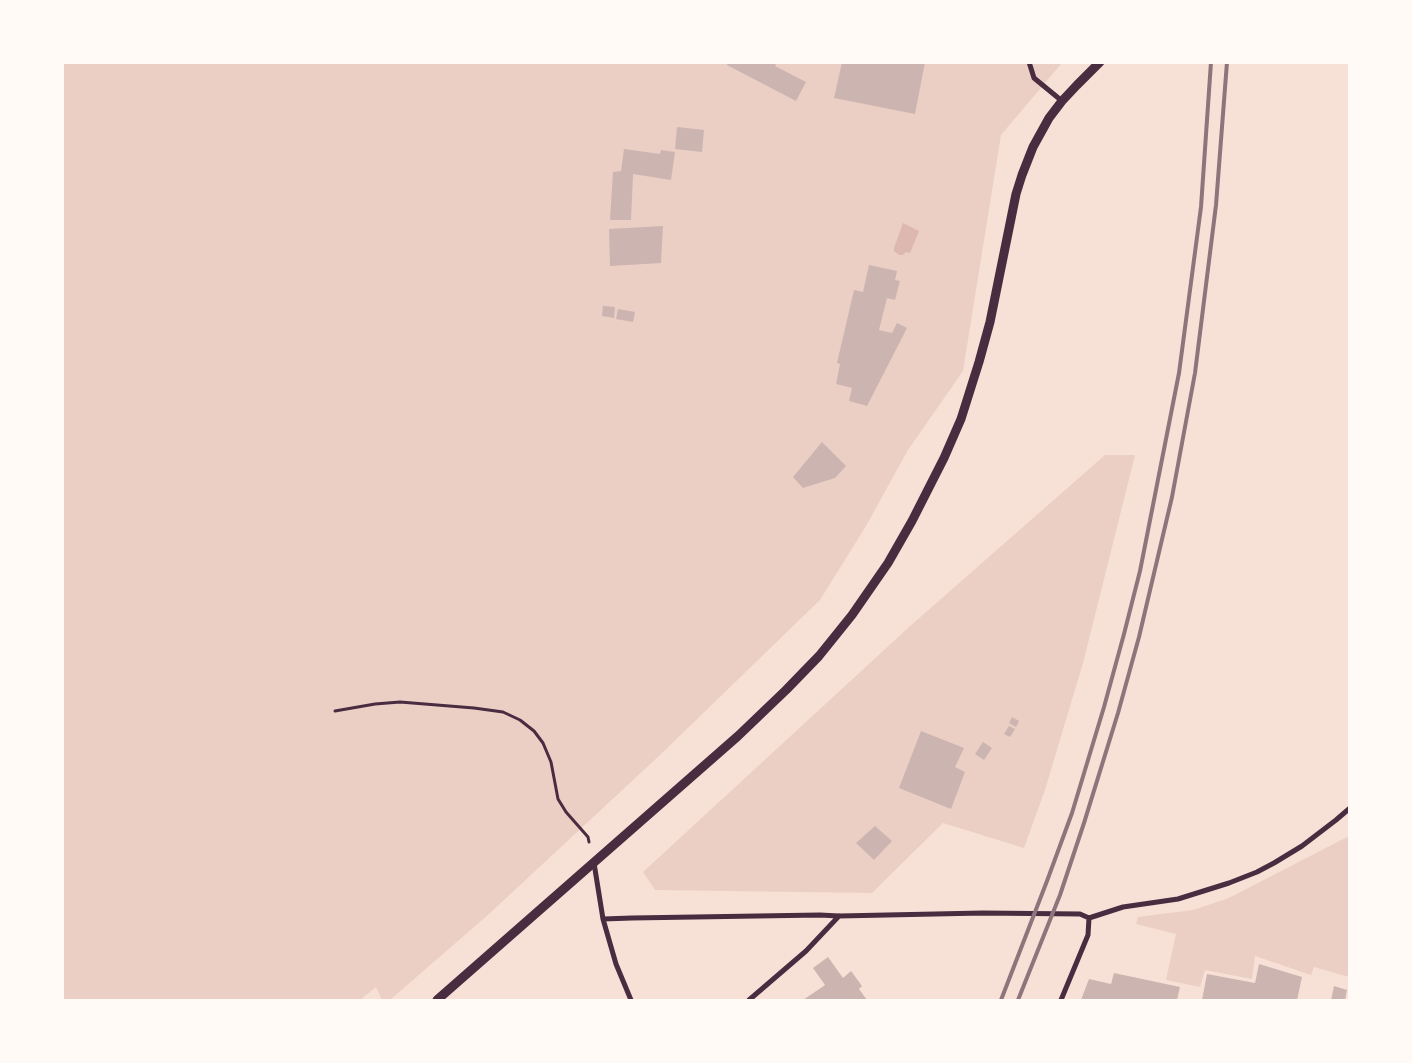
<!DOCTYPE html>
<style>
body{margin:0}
#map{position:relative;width:1412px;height:1063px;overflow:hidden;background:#f7e1d7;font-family:Figtree,sans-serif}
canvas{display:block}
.frame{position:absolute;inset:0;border:64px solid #fffaf5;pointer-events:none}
</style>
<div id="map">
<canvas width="1412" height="1063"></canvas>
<div class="frame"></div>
</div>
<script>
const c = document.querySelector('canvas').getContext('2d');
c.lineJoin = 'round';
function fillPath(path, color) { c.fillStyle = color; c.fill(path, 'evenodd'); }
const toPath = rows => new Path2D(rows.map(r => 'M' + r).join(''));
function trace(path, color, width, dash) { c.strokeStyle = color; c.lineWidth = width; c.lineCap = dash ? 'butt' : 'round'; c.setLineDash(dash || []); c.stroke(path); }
fillPath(toPath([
 [62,63,1062,63,1001,135,963,371,908,450,866,526,820,600,660,755,489,914,390,1000,382,1000,376,987,360,1000,63,1000],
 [1105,455,1135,455,1083,663,1045,790,1024,848,943,823,872,893,655,890,643,872,909,627],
 [1347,837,1350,838,1349,977,1314,967,1311,975,1255,956,1252,979,1205,970,1200,987,1166,980,1176,934,1136,924,1138,917,1193,910,1229,898]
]), '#ebcfc5');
fillPath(toPath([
 [903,223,919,231,910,253,906,252,903,255,899,255,894,251,894,248]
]), '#dcb8b0');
fillPath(toPath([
 [728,62,777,62,775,66,806,82,796,101,727,65],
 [842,62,925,62,915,114,834,98],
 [677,127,704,130,702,152,675,149],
 [624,149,660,154,661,150,675,152,671,180,633,174,631,220,610,220,613,172,621,171],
 [663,226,661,263,610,266,609,229],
 [869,265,897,271,895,280,900,281,895,300,887,298,879,330,892,333,897,323,907,328,867,406,849,401,852,388,836,384,840,364,837,363,854,290,863,292],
 [603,306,615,307,614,318,602,316],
 [618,309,635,312,633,322,616,319],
 [822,442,846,466,835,478,803,488,793,477],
 [1012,717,1019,721,1016,727,1009,723],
 [1009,726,1015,729,1010,737,1004,734],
 [921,731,964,748,955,767,965,772,951,809,899,788],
 [983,742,992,748,984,760,975,754],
 [875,826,892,841,874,860,856,843],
 [828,957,843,978,851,971,862,986,859,989,867,1000,803,1000,825,985,813,968],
 [1259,964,1302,977,1297,1000,1202,1000,1207,974,1255,983],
 [1114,973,1180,987,1177,1000,1081,1000,1089,979,1111,984],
 [1334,986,1347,990,1345,1000,1331,1000]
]), '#ccb4b1');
trace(toPath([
 [335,711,375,704,400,702,474,708,503,712,520,720,534,731,543,743,551,762,558,799,566,812,588,837,589,842]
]), '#4a2c40', 3);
trace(toPath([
 [1029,62,1034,78,1062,101],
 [594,863,603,919,616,964,631,1000],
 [603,919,632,918,820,915,839,916,983,913,1080,914,1089,918,1123,907,1178,899,1229,883,1257,872,1274,863,1302,846,1336,820,1350,808],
 [749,1000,806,951,839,916],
 [1061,1000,1088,935,1089,918]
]), '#4a2c40', 5);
trace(toPath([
 [437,1000,738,736,786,690,819,656,852,615,888,563,912,521,944,458,961,419,979,362,990,322,1016,194,1022,175,1033,147,1049,118,1062,101,1077,85,1100,62]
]), '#4a2c40', 9);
trace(toPath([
 [1001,1000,1047,881,1072,813,1104,707,1124,634,1140,571,1179,373,1201,207,1211,62],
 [1018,1000,1060,895,1084,823,1118,713,1139,637,1172,497,1195,373,1216,205,1227,62]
]), '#8f747c', 4);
</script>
